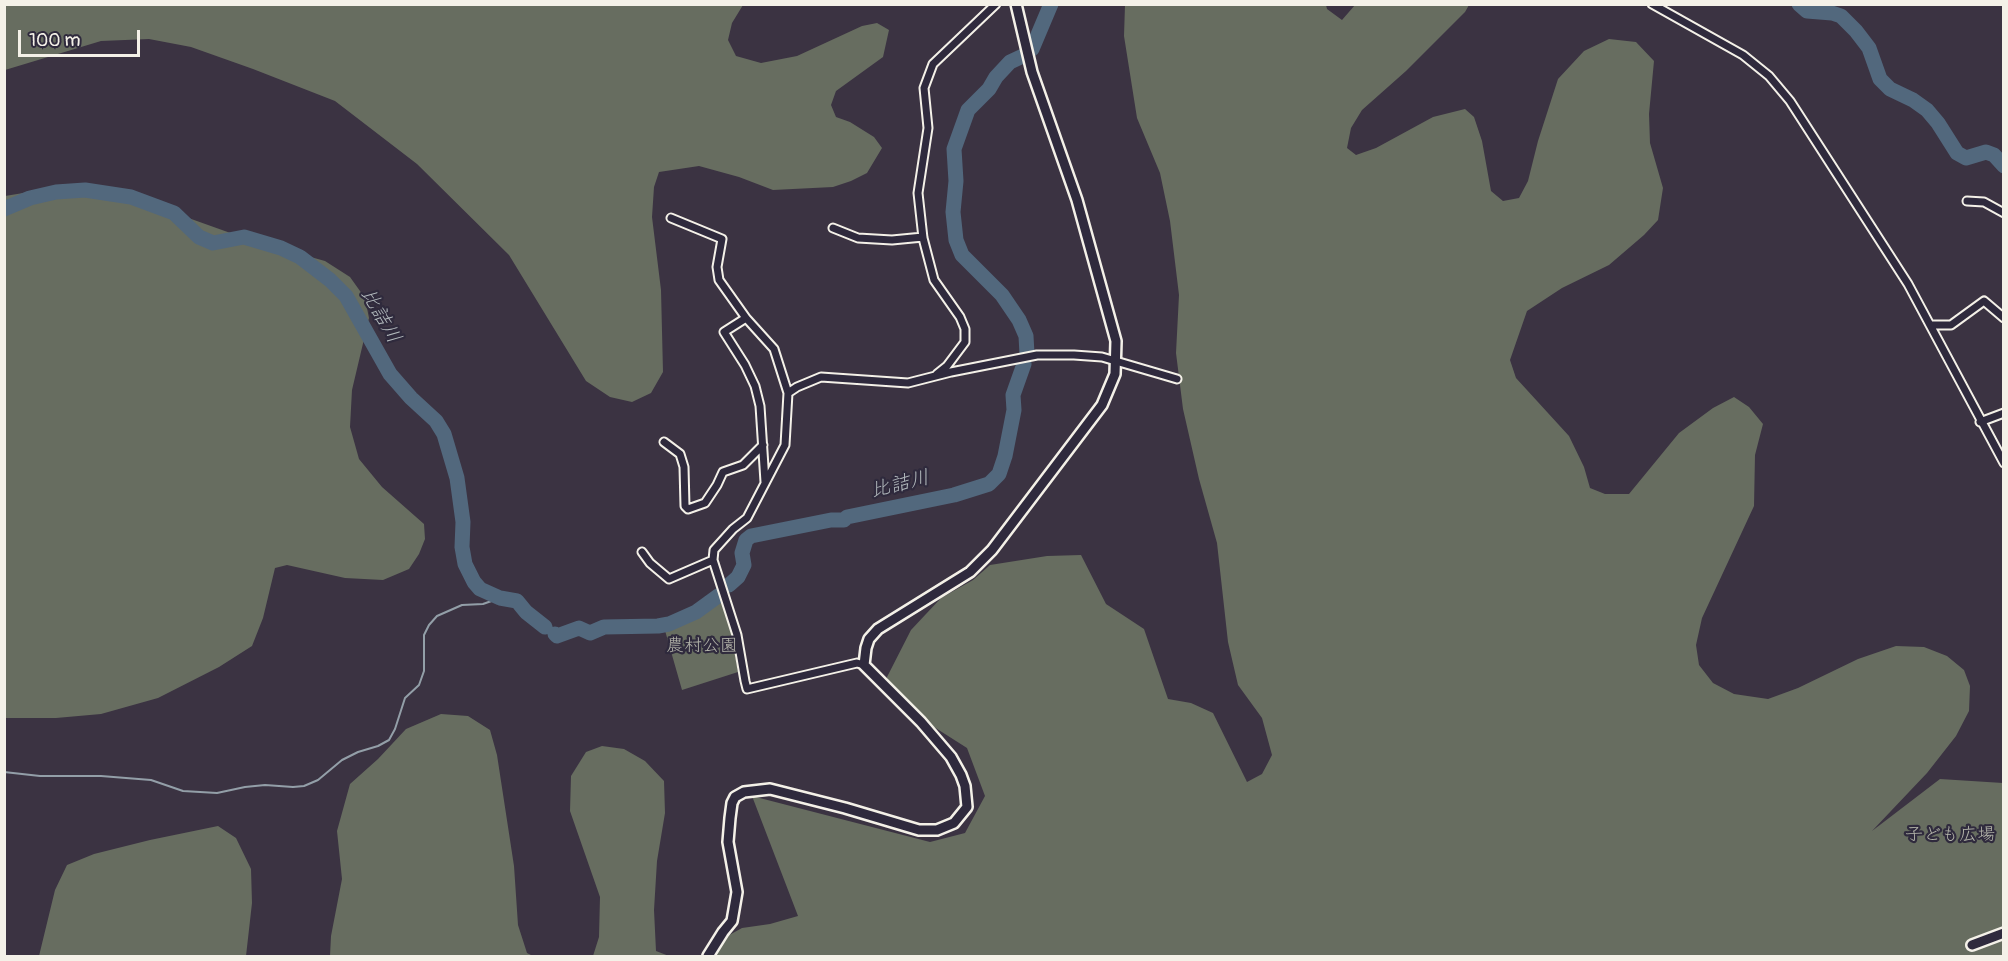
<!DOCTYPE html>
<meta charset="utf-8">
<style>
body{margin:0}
#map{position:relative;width:2008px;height:961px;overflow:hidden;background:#3b3342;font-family:Pangolin,sans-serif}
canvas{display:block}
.frame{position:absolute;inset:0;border:6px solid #f4f1e8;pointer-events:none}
.scale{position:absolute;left:18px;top:30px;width:122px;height:27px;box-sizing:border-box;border:3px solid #f4f1e8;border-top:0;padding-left:8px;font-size:18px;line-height:21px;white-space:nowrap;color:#f4f1e8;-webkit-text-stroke:4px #2f2a3d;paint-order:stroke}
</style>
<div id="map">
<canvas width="2008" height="961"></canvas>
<div class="frame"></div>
<div class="scale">100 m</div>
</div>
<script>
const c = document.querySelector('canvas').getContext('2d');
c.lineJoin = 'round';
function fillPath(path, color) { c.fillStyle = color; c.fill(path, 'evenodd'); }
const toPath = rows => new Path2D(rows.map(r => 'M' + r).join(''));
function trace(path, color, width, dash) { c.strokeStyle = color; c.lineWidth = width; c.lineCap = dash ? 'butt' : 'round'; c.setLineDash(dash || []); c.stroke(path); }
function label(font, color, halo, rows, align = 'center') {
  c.font = font + ' Pangolin,"Klee One",sans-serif'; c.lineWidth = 4.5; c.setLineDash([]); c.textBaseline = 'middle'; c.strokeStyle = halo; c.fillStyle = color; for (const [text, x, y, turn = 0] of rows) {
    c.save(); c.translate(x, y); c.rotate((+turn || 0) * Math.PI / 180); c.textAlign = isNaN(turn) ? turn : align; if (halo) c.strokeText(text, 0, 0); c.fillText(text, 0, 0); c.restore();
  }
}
fillPath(toPath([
 [5,4,743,5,732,23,728,40,736,56,761,63,797,56,862,26,877,23,889,30,883,57,836,91,831,105,836,117,850,122,874,137,882,148,867,173,851,181,833,187,773,190,739,177,699,166,659,172,654,187,652,217,661,290,663,372,651,393,632,402,610,397,586,381,509,255,417,164,335,101,253,69,191,47,149,39,101,41,5,70],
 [1125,5,1326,5,1327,9,1342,20,1355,5,1469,5,1465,12,1406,71,1362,110,1351,128,1347,148,1356,155,1376,148,1433,117,1465,109,1474,117,1482,141,1491,191,1503,201,1519,198,1528,181,1538,141,1558,79,1584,51,1609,39,1636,42,1654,61,1649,114,1650,143,1663,188,1658,220,1644,235,1609,265,1562,288,1527,311,1510,360,1516,378,1569,436,1584,467,1590,488,1605,494,1629,494,1679,433,1713,408,1734,397,1749,407,1763,424,1755,455,1754,506,1702,618,1696,645,1699,665,1713,683,1734,694,1768,699,1798,688,1858,659,1896,646,1924,647,1947,656,1964,670,1970,686,1969,711,1956,736,1927,773,1872,831,1940,779,2003,783,2003,956,708,956,722,939,742,928,770,924,798,916,752,796,930,842,965,833,985,796,967,748,912,713,889,691,887,677,911,630,941,598,973,580,990,565,1047,556,1081,555,1106,604,1144,629,1168,699,1191,703,1213,713,1247,782,1262,774,1272,755,1262,718,1238,685,1228,642,1217,543,1199,479,1183,409,1176,353,1179,295,1170,221,1160,173,1137,118,1124,36],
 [66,186,96,187,141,201,250,240,325,261,350,277,365,298,369,318,352,390,350,427,359,459,382,487,424,524,425,539,419,554,409,569,383,580,345,578,287,565,275,568,263,618,252,646,219,667,158,698,101,714,56,718,5,718,5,196],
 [721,598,733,640,738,672,682,690,664,627,705,610],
 [441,714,468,716,490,730,497,755,514,866,518,925,527,953,533,956,330,956,331,936,342,879,337,831,350,784,378,759,406,729],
 [602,746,624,749,645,761,664,781,665,813,657,861,654,910,656,951,669,956,593,956,599,937,600,897,570,811,571,776,586,752],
 [218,826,236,838,251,869,252,903,246,956,39,956,55,890,67,865,94,854,150,840]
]), '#676d60');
trace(toPath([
 [4,772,40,776,101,776,151,780,183,791,217,793,245,787,265,785,293,787,304,786,318,780,342,760,358,752,378,746,389,740,395,729,405,698,419,685,424,671,424,635,429,625,437,616,462,605,483,604,500,598]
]), '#939fa8', 2);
trace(toPath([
 [1799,4,1807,11,1832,13,1841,16,1856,31,1869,48,1880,79,1890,89,1913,100,1927,110,1938,123,1957,153,1966,158,1986,152,1994,155,2004,166],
 [1032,49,1051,4],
 [1025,55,1010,62,996,77,989,89,968,110,954,149,956,181,953,212,956,240,962,255,1002,295,1019,320,1026,336,1027,354],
 [4,209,30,198,56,192,85,190,131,197,174,213,199,237,213,243,244,237,281,248,300,257,330,280,346,296,390,374,411,398,436,421,444,434,457,478,463,522,462,547,465,564,474,582,480,589,500,598,517,601,526,612,545,627],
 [729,585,738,577,744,565,742,553,746,540,751,536,831,520,844,520,847,517,954,495,989,484,999,474,1005,456,1014,410,1013,395,1024,364],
 [555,634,557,636,579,628,590,633,604,627,658,626,669,624,696,612,718,596]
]), '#52687d', 15);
const street = toPath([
 [1652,4,1743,55,1769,76,1790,101,1908,284,2004,463],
 [1967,201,1984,202,2004,213],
 [671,218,722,239,717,267,719,280,746,318,724,332,745,365,755,386,760,406,765,482],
 [833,228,858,238,892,240,923,237],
 [746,318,774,349,788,393],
 [1930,325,1951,325,1984,301,2004,318],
 [937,374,947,366,965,342,965,329,960,317,934,280,923,238,918,193,928,128,924,88,933,64,996,4],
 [1980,422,2004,413],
 [664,442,680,454,684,467,685,506,688,509,705,503,717,485,723,472,743,465,763,445],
 [642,552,650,563,669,579,713,560],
 [864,665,857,663,747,689,745,681,737,635,713,560,714,550,733,529,747,518,785,445,788,393,797,387,821,377,908,383,951,372,1037,355,1074,355,1102,357,1177,379]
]);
const secondary = toPath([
 [1972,945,2004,933],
 [708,956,723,932,732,921,737,892,728,842,730,818,732,803,735,797,744,792,770,789,845,808,919,830,937,830,954,823,967,807,965,786,961,775,951,757,921,722,864,665,866,648,869,639,878,629,970,572,992,550,1102,405,1115,374,1116,341,1077,200,1032,72,1016,4]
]);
trace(street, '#f4f1e8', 11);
trace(secondary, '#f4f1e8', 14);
trace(street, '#2f2a3d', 7);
trace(secondary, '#2f2a3d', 9);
label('18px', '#b5b6ab', '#2f2a3d', [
 ["農村公園",702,646],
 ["子ども広場",1950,835]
]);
label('italic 20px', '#b3babd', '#2f2a3d', [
 ["比詰川",380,316,60],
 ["比詰川",900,485,-14]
]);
</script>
